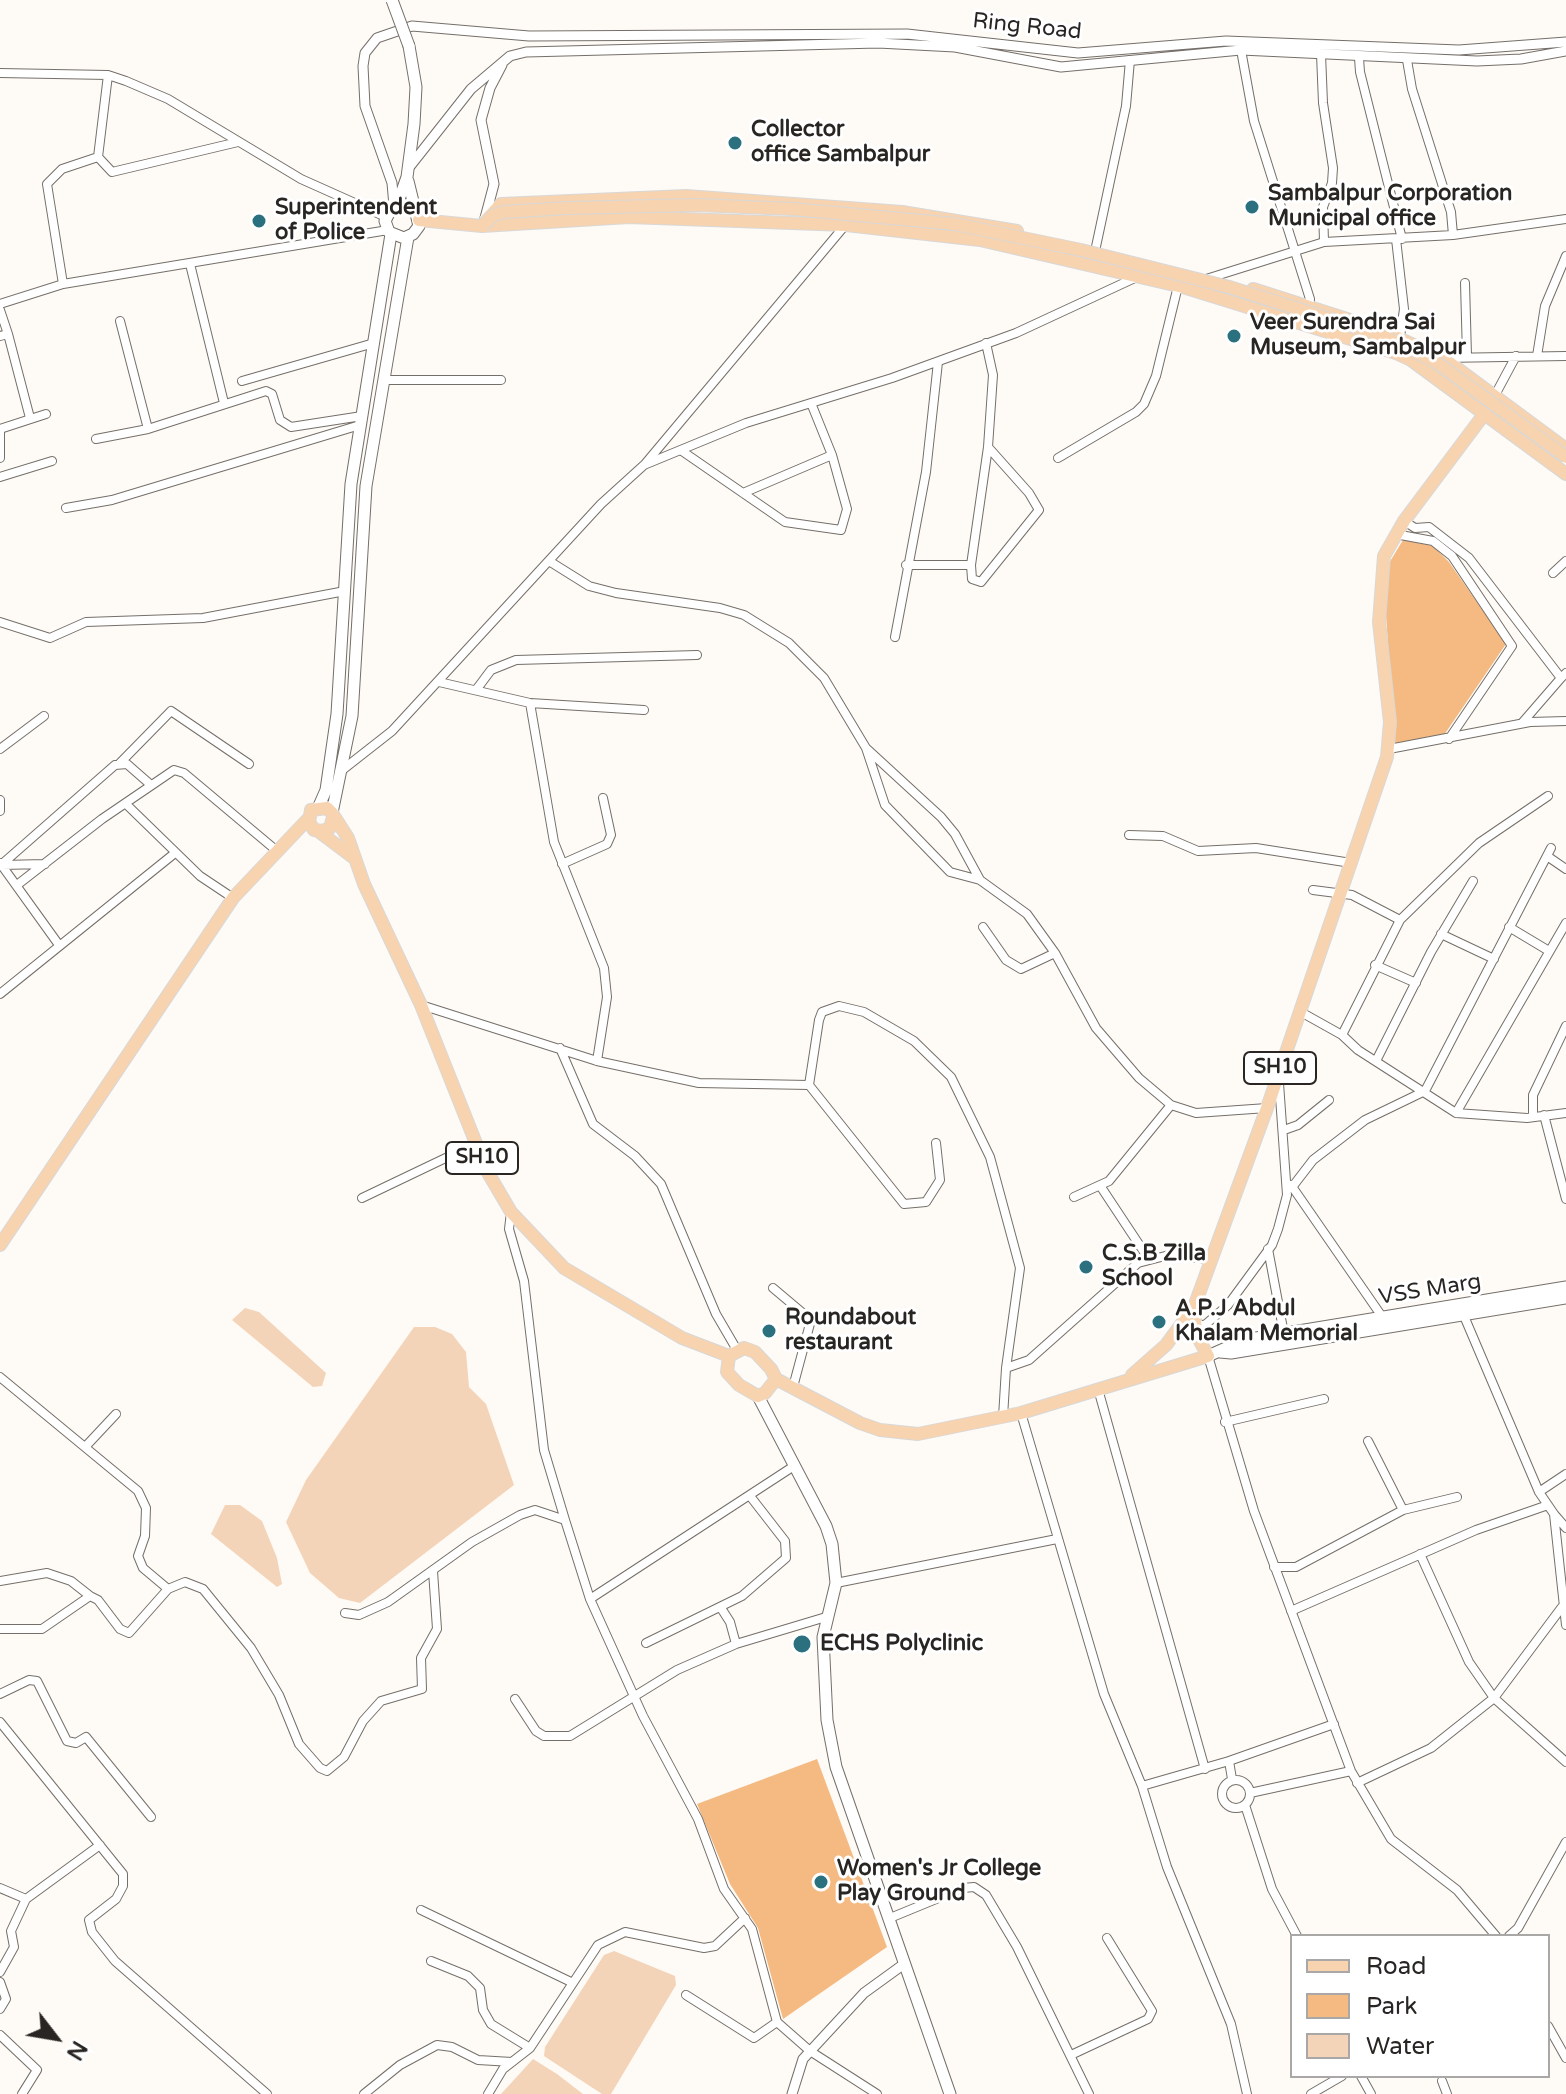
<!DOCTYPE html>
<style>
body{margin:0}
#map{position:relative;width:1566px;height:2094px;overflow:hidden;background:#fefaf6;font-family:"Varela Round",sans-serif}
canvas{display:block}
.legend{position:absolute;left:1290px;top:1934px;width:260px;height:144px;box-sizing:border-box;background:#fff;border:2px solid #a9a8a7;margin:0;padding:10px 14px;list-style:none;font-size:24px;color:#282523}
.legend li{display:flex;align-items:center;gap:16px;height:40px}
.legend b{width:40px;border:2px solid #a9a8a7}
.north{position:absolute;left:16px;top:1998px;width:80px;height:80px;-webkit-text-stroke:6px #fff;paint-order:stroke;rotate:121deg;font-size:22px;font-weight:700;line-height:32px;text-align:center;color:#282523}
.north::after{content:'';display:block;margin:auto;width:28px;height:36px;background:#282523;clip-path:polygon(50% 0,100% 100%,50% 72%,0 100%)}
</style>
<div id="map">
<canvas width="1566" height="2094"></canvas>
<ul class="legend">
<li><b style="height:10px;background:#f8d3af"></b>Road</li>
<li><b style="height:22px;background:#f5ba82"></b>Park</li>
<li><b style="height:22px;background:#f4d4b8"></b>Water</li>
</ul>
<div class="north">N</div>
</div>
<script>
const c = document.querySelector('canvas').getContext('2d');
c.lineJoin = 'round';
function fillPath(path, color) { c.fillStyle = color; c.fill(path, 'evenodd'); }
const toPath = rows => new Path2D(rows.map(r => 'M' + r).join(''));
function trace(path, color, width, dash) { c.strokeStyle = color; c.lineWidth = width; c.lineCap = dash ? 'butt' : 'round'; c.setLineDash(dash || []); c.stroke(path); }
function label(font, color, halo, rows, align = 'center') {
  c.font = font + ' "Varela Round",sans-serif'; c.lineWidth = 6; c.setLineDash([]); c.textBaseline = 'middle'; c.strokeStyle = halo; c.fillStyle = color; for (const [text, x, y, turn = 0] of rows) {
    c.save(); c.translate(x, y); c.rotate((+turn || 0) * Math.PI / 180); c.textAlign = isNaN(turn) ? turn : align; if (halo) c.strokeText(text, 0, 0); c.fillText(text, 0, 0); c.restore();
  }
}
fillPath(toPath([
 [1403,540,1433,546,1449,562,1506,644,1444,735,1395,743,1383,573],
 [817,1759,887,1947,783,2019,758,1928,730,1884,697,1804]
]), '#f5ba82');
fillPath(toPath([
 [245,1308,259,1312,326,1373,322,1386,313,1387,232,1320],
 [414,1327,435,1327,452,1334,466,1352,469,1387,486,1404,514,1485,360,1603,339,1598,310,1573,286,1522,306,1480],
 [225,1505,240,1505,262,1521,277,1558,282,1584,277,1587,211,1534],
 [614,1951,675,1976,676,1985,611,2094,602,2094,544,2056,545,2047,604,1955],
 [533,2059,557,2074,583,2094,501,2094]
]), '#f4d4b8');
const minor = toPath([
 [1241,50,1254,121,1310,299,1309,312],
 [1321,54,1323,103,1333,168,1332,183,1323,207,1324,242],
 [1359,58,1360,72,1402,239],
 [1407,60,1412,89,1451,212,1453,235],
 [0,73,108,75,126,81,168,99,301,179,386,217],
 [98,157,112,172,238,142],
 [1396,239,1404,309,1400,337],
 [1094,256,1126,106,1130,60],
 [190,264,224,403],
 [1203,280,1324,242,1453,235,1566,219],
 [1465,283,1467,356],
 [63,284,47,184,62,169,98,157,108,75],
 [0,304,63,284,388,230],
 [0,310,8,334],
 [120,321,148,429],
 [0,336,8,334,30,418],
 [986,343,993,375,988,447,971,565,972,579,981,582,1039,510,1029,493,988,447],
 [1537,356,1545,306,1566,256],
 [1443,358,1566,356],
 [385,380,501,380],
 [242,381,374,343],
 [1494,397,1516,356],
 [0,429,46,414],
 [0,430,0,458],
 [96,439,148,429,266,391,272,394,280,420,291,427,362,416],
 [682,451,785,522,841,530,847,509,832,455,811,403],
 [1058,458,1136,412,1144,404,1156,376,1178,286],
 [645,464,847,223],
 [0,477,52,461],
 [743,493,832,455],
 [66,508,112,500,360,425],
 [1404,521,1415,528,1429,527,1469,558,1561,678,1566,673],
 [1395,534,1433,541,1452,556,1512,646,1449,739],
 [549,561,589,586,616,593,720,608,744,615,789,643,824,678,866,748,885,805,950,872,980,880,1027,914,1055,953,1096,1028,1139,1078,1171,1105,1109,1181,1074,1197],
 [906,565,971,565],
 [1553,573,1566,561],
 [0,622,50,638,86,622,203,618,345,591],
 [895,637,926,472,938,362],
 [439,682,530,703,644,710],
 [476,690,491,670,516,660,697,655],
 [530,703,554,842,604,968,607,997,597,1061],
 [1522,723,1561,678],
 [0,749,44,716],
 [867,749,941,817,955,834,980,880],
 [1389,749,1530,722,1566,721],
 [120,763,171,711,249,764],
 [341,771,392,731,601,504,644,465,746,423,892,378,1016,333,1139,276],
 [0,800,0,811],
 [126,804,200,876,233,898],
 [1129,835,1163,836,1198,851,1256,848,1351,863],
 [1547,856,1566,869],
 [0,863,59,945],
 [562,864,607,844,611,835,603,798],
 [1,865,115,765,127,764,151,785],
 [2,865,45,864],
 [17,885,102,819,174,770,184,773,277,851],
 [1313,890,1352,895,1400,920],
 [983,927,1006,960,1021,969,1055,953],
 [1509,927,1549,951],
 [1441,934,1494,959],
 [1375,965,1416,983],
 [0,994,175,853],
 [421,1005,597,1061,699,1083,809,1085,819,1020,822,1012,839,1006,864,1012,914,1041,951,1077,990,1157,1020,1268,1006,1368,1003,1417],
 [1299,1011,1342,1035,1358,1050,1456,1113,1527,1118,1566,1113],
 [1342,1035,1400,920,1479,843,1548,796],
 [560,1048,593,1124,635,1156,661,1184,716,1314,737,1350],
 [1377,1059,1431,952,1473,881],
 [809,1085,904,1204,926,1202,940,1180,936,1143],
 [1171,1105,1196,1113,1267,1108],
 [1456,1113,1566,923],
 [1544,1115,1566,1199],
 [1533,1117,1533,1095,1566,1026],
 [1284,1130,1298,1125,1329,1100],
 [1291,1185,1383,1318],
 [1293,1186,1313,1160,1365,1120,1425,1091,1551,848],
 [1101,1187,1148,1258],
 [362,1198,477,1143],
 [511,1212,509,1229,524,1281,544,1450,565,1520],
 [1268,1249,1284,1334],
 [773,1288,811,1320,793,1387],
 [1464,1316,1539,1492,1554,1514,1566,1625],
 [1195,1327,1206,1324,1228,1305,1272,1245,1278,1229,1287,1195,1279,1083],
 [1208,1356,1254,1511,1351,1771,1391,1839,1457,1890,1496,1936],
 [1006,1368,1029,1360,1138,1263,1169,1255,1210,1259],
 [0,1377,138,1491,146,1508,145,1536,138,1556,143,1568,168,1589,185,1582,203,1589,251,1648,279,1695,299,1744,320,1768,327,1771,344,1757,363,1721,381,1701,422,1689,421,1658,437,1629,433,1571],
 [1098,1389,1205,1769],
 [1021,1413,1104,1694,1142,1786,1167,1867,1231,2024,1247,2094],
 [1225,1422,1324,1399],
 [1368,1441,1403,1510],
 [86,1446,116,1414],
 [1539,1492,1566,1474],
 [1554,1514,1566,1528],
 [1420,1554,1469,1662,1494,1698,1566,1762],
 [1274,1567,1296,1567,1403,1510,1457,1497],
 [0,1581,47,1573,71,1581,90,1596],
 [836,1583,1057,1539],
 [590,1599,794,1466],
 [721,1608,730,1622,736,1644],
 [1291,1611,1476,1530,1548,1505],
 [345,1613,359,1615,388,1602,472,1542,520,1515,535,1510,565,1520,590,1599,643,1716,698,1819,724,1889,752,1929,777,2022,810,2051,877,2094],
 [0,1629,42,1629,90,1596,98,1600,120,1629,129,1633,168,1589],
 [646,1643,742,1596,786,1558,785,1541,750,1496],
 [0,1694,29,1680,37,1681,67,1741,76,1743,86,1737,151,1817],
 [515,1699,536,1731,544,1736,570,1736,677,1670,736,1644,826,1617],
 [0,1722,123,1874,123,1886,116,1899,89,1920,92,1932,115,1961,267,2094],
 [1232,1779,1229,1761,1334,1724],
 '1222 1794a14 14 0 1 1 28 0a14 14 0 1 1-28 0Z',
 [1357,1783,1431,1748,1494,1698,1562,1607],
 [1142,1786,1229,1761],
 [1250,1793,1351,1771],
 [1245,1805,1272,1889,1297,1936],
 [0,1888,26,1899,100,1845],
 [421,1910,571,1982],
 [890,1918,963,1888,974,1887,986,1895,1017,1947,1089,2094],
 [1509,1936,1518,1928,1566,1842],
 [431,1961,468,1976,480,1988,483,2010,491,2024,530,2048],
 [0,1972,14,1947,11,1931,26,1899],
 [0,1982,6,1999,0,2009],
 [686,1995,754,2038,777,2022],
 [1548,2026,1566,2058],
 [0,2035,37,2070,22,2094],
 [1071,2055,1148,2019,1152,2011,1107,1938],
 [1361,2076,1371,2094],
 [1442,2081,1447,2094],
 [364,2094,400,2065,437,2045,452,2047,478,2060,512,2062],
 [488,2094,503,2069,530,2048,598,1945,625,1932,704,1948,715,1946,745,1918],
 [1311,2094,1342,2076]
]);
const tertiary = toPath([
 [411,165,471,89,510,56,526,52,878,43,955,47,1061,67,1241,50,1477,61,1521,59,1566,51],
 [394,206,392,183,365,106,363,66,365,53,377,38,412,26,529,36,907,34,1078,53,1226,41,1459,50,1566,42],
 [485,218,494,184,481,120,490,88,502,65],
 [792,2094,803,2059,864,1993,904,1964]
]);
const secondary = toPath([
 [408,181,419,226,413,234,404,238,389,232,385,221,391,209,405,205,415,210],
 [397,205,407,177,414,124,416,87,409,46],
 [319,806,326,790,337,714,351,484,391,234],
 [332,813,352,716,366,486,408,237],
 [1220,1352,1231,1353,1566,1298],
 [1208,1356,1244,1340,1566,1287],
 [758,1396,826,1526,832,1544,836,1583,823,1637,827,1720,836,1767,950,2094]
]);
const primary = toPath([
 [419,220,482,226,629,217,846,225,980,240,1183,287,1396,353,1411,360,1566,474],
 [486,220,501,204,686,196,902,212,1017,231],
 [1253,289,1353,321],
 [1382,331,1443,358,1566,449],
 [333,817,330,828,323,831,314,830,309,822,311,810,327,808,332,813,348,838,364,884,421,1005,487,1171,511,1212,564,1268,682,1338,729,1356],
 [318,831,354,858],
 [0,1245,233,898,308,819],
 [744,1348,755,1352,771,1369,776,1379,765,1393,758,1396,739,1385,727,1372,729,1356,744,1348],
 [1132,1375,1166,1345,1194,1307],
 [776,1379,860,1423,880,1430,918,1434,1021,1413,1208,1356,1196,1334,1194,1307,1267,1108,1387,757,1390,722,1379,622,1384,556,1404,521,1485,413]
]);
trace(minor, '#756f69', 10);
trace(tertiary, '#756f69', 11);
trace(secondary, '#756f69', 13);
trace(primary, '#d8d8d7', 14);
trace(minor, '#fff', 8);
trace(tertiary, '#fff', 9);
trace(secondary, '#fff', 11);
trace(primary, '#f8d3af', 12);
const secondaryBridge = toPath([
 [392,0,409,46]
]);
const primaryBridge = toPath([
 [482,226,494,215,504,212,567,208,697,205,793,209,955,224,1081,250,1229,287,1381,335,1436,362,1566,457]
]);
trace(secondaryBridge, '#756f69', 13, []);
trace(primaryBridge, '#d8d8d7', 14, []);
trace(secondaryBridge, '#fff', 11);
trace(primaryBridge, '#f8d3af', 12);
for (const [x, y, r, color] of [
 [735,143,8,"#2b707f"],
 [1252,207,8,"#2b707f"],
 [259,221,8,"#2b707f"],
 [1234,336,8,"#2b707f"],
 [1086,1267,8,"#2b707f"],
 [1159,1322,8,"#2b707f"],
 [769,1331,8,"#2b707f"],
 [802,1644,10,"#2b707f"],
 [821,1882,8,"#2b707f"]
]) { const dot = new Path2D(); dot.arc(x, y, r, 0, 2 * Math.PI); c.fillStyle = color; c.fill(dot); trace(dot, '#fff', 3); }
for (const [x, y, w] of [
 [1280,1068,72],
 [482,1158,72]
]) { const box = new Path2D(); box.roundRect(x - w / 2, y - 16, w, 32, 6); c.fillStyle = '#fff'; c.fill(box); trace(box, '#282523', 2); }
label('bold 20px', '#282523', null, [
 ["SH10",1280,1068],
 ["SH10",482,1158]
]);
label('22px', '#282523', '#fff', [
 ["Ring Road",1027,27,6],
 ["VSS Marg",1430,1290,-9]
]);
label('bold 22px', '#282523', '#fff', [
 ["Collector",751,130],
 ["office Sambalpur",751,155],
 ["Sambalpur Corporation",1268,194],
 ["Municipal office",1268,219],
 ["Superintendent",275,208],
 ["of Police",275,233],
 ["Veer Surendra Sai",1250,323],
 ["Museum, Sambalpur",1250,348],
 ["C.S.B Zilla",1102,1254],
 ["School",1102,1279],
 ["A.P.J Abdul",1175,1309],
 ["Khalam Memorial",1175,1334],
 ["Roundabout",785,1318],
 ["restaurant",785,1343],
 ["ECHS Polyclinic",820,1644],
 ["Women's Jr College",837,1869],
 ["Play Ground",837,1894]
], 'left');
</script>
